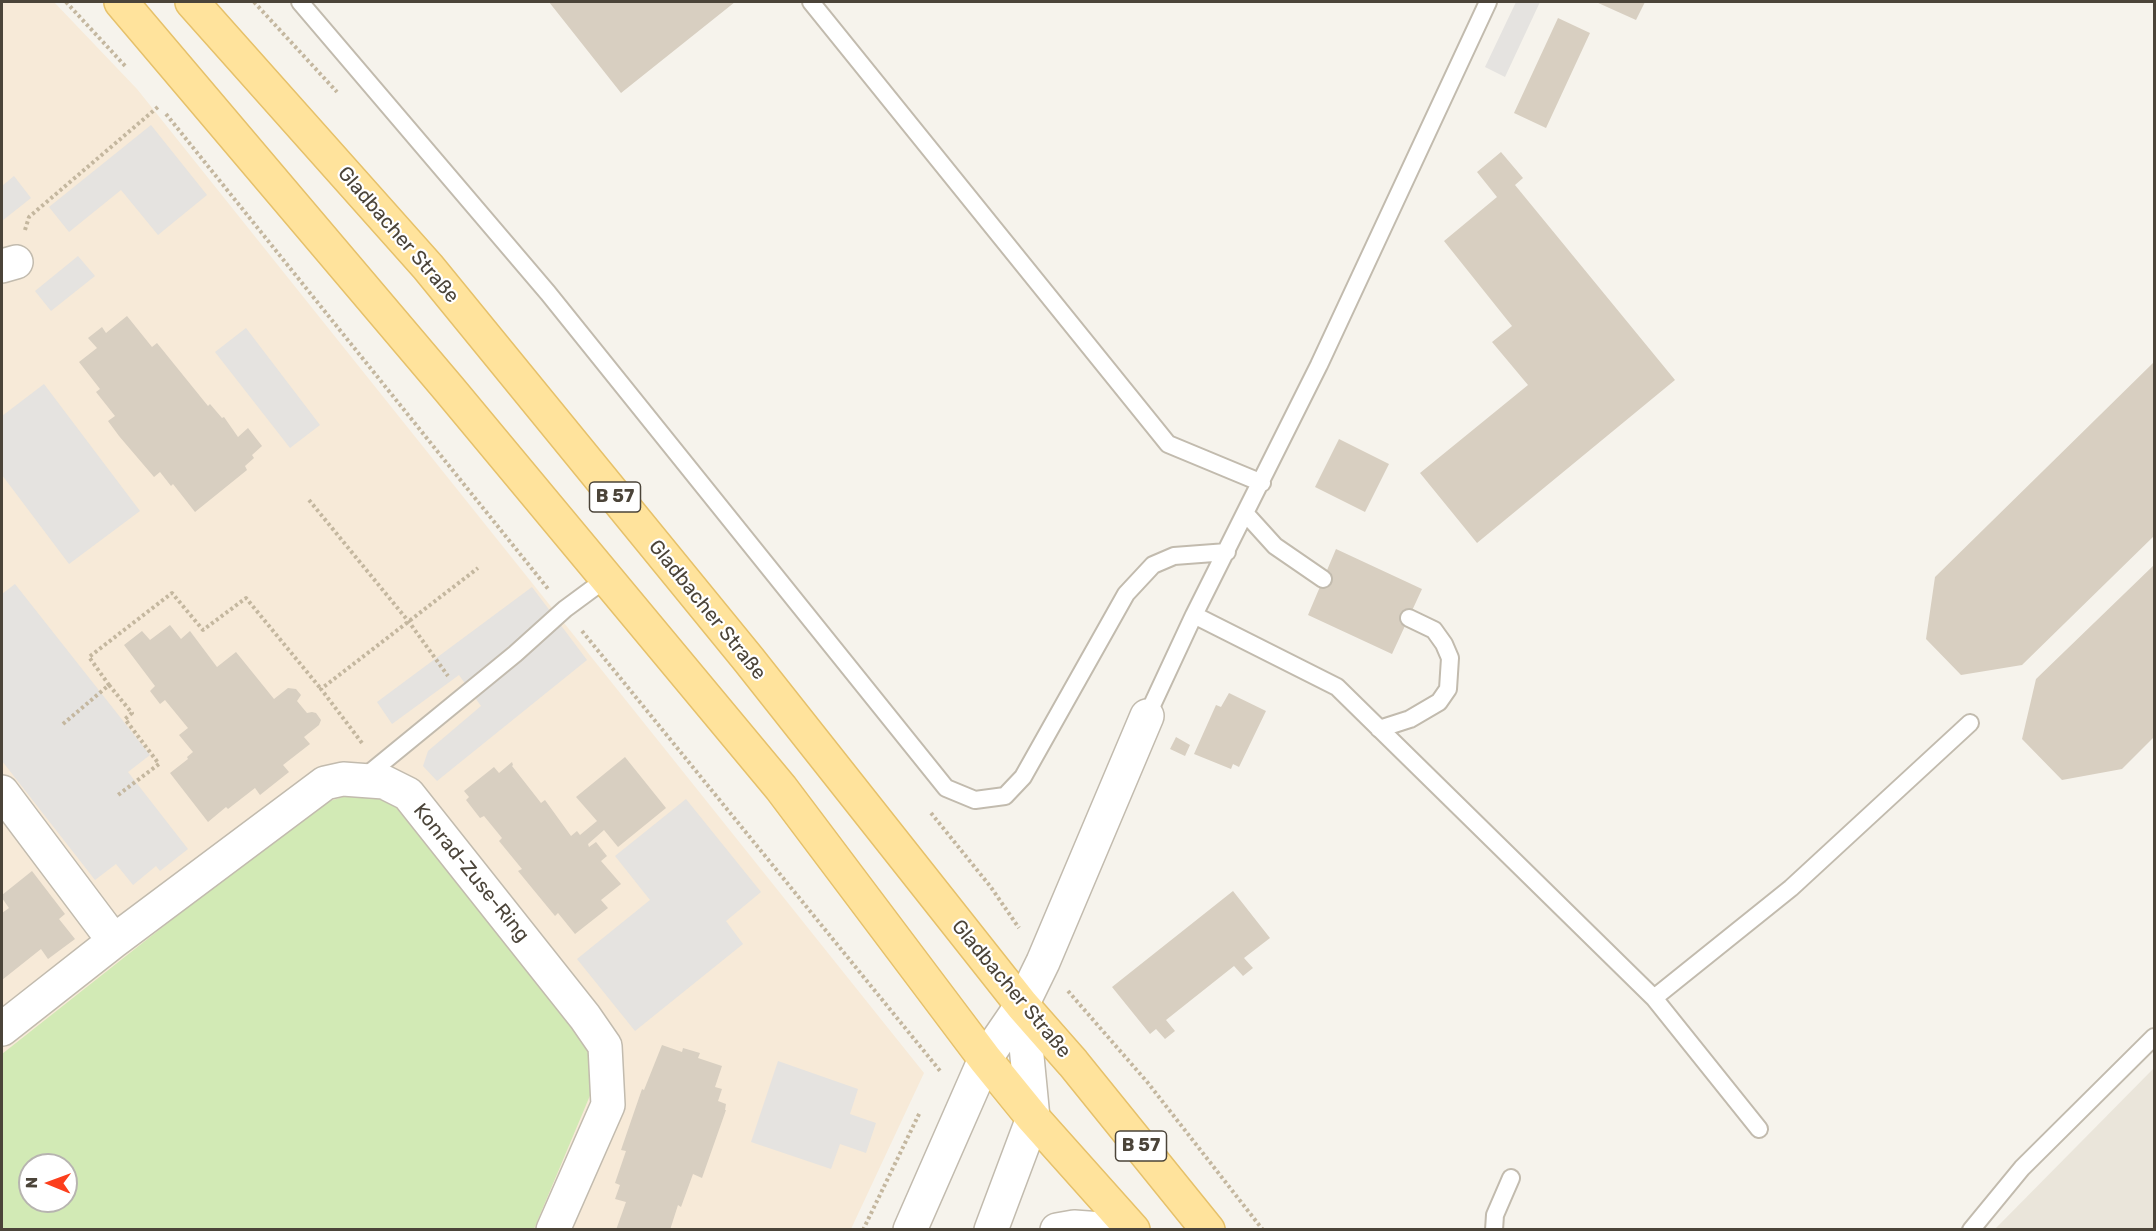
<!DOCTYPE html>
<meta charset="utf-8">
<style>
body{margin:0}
#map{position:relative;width:2156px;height:1231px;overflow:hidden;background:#f6f3ec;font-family:Rubik,sans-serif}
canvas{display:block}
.frame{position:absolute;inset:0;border:3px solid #4b4439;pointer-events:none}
.north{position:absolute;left:18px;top:1153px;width:60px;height:60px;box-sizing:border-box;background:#fff;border:2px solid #b7b4b0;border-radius:50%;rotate:271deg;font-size:16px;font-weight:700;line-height:24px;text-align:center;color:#4b4439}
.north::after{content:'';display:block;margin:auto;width:21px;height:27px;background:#fc3f1d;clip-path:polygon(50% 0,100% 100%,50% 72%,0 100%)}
</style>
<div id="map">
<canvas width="2156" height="1231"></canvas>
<div class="frame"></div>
<div class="north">N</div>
</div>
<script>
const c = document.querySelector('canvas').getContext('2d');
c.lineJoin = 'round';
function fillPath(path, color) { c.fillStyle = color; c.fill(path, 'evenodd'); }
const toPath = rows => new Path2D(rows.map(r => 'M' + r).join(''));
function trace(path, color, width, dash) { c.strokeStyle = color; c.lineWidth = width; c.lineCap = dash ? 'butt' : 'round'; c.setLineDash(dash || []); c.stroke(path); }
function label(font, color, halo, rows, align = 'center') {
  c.font = font + ' Rubik,sans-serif'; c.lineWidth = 4.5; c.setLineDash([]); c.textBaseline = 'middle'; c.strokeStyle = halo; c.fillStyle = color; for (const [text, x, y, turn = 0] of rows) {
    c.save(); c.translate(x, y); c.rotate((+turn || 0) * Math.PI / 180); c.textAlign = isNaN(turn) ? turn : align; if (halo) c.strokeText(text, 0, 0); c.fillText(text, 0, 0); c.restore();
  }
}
fillPath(toPath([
 [2154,1068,2154,1229,1995,1229]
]), '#eae5da');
fillPath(toPath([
 [2,2,54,2,137,89,924,1073,851,1229,2,1230],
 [30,1165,66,1165,66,1201,30,1201]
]), '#f7ead8');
fillPath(toPath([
 [346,796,390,800,593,1053,594,1086,534,1229,2,1230,2,1054,317,805],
 [30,1165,66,1165,66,1201,30,1201]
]), '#d2eab5');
fillPath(toPath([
 [1516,2,1540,2,1505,77,1485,67],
 [151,125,207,195,158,235,121,190,69,232,49,207],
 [14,176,31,198,2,221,2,186],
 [78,256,95,276,51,311,35,291],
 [246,328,320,425,290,448,215,352],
 [44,384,140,511,69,564,2,475,2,416],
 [15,584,150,755,128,772,188,849,160,871,156,866,133,885,116,864,95,880,2,761,2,594],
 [532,587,587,660,437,781,423,766,428,751,481,706,459,675,392,724,377,702],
 [686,799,761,892,726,921,743,944,635,1031,577,959,650,900,615,856],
 [778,1061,858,1089,850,1114,876,1123,866,1153,840,1144,831,1169,751,1142]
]), '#e5e3e0');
fillPath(toPath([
 [549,2,735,2,621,93],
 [1596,2,1645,2,1636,20],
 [1558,18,1590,33,1546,128,1514,113],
 [1501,152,1523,178,1515,185,1675,380,1477,543,1420,473,1528,385,1492,342,1512,326,1444,241,1497,197,1477,172],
 [127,316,152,347,157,343,208,406,210,404,222,418,224,417,238,437,248,428,262,446,252,455,254,458,245,466,247,470,195,512,173,484,171,486,160,472,154,477,119,436,108,421,115,416,96,392,100,389,79,362,97,348,88,338,102,327,106,333],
 [2154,362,2154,536,2022,665,1961,675,1926,639,1935,577],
 [1339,439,1389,464,1365,512,1315,487],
 [1336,549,1422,589,1392,654,1308,615],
 [2154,565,2154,737,2122,769,2062,780,2022,739,2036,679],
 [170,625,181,639,190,631,217,667,236,652,274,699,288,688,296,689,301,695,297,701,307,713,312,712,316,713,321,720,319,725,304,737,310,744,283,765,289,772,260,795,255,788,228,809,226,807,208,822,170,773,188,759,187,757,193,752,179,735,188,728,165,700,160,704,150,691,155,686,124,645,142,631,150,640],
 [1229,693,1266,711,1239,767,1233,764,1231,769,1194,754,1216,705,1221,707],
 [1176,737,1190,745,1185,756,1170,749],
 [625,757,666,808,618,847,604,830,588,844,589,847,596,842,607,856,601,861,621,884,601,900,608,908,575,934,558,913,555,916,518,871,522,869,499,841,502,838,484,816,480,818,466,800,469,797,464,791,494,767,499,773,512,762,513,765,512,766,541,803,545,800,571,836,577,831,580,835,597,821,576,797],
 [32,871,65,914,59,919,75,939,48,959,41,949,2,980,2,913,9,908,2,898,2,895],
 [1233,891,1270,938,1244,958,1253,968,1243,976,1234,966,1166,1020,1175,1031,1165,1039,1156,1029,1150,1034,1112,987],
 [662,1045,682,1052,683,1048,700,1053,698,1058,722,1066,715,1087,722,1089,718,1101,726,1104,725,1110,726,1110,702,1178,693,1174,681,1207,678,1205,670,1230,616,1230,626,1202,615,1199,620,1185,615,1183,626,1151,621,1150,642,1089,644,1090]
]), '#d8cfc1');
const service = toPath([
 [300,2,548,293,946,788,975,800,1005,796,1023,777,1126,594,1153,565,1174,556,1227,552],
 [811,2,1168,444,1262,483],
 [1246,514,1275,546,1323,579],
 [1194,615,1337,687,1654,998,1759,1129],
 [1147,716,1194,615,1319,365,1488,2],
 [1379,729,1410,719,1439,702,1448,689,1450,658,1444,644,1434,630,1409,618],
 [361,780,515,654,565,609,607,578],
 [1654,998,1791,888,1970,723],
 [1494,1230,1495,1215,1511,1178],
 [1971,1230,2022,1168,2154,1037]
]);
const minor = toPath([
 [2,266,16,262],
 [2,792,114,941],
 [2,1029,114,941,325,783,343,779,384,782,408,794,585,1017,605,1046,608,1105,553,1230],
 [910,1230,985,1059,1022,1005,1043,962,1147,716],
 [991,1230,1033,1118,1022,1005],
 [1057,1230,1074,1227,1116,1230]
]);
const primary = toPath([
 [121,2,449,389,781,788,985,1059,1033,1118,1133,1230],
 [192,2,428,267,749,660,1022,1005,1073,1063,1208,1230]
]);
trace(service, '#c2bbae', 20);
trace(minor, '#c2bbae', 36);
trace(primary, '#e6c16a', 36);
trace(toPath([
 [66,2,127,68],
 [254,2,337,92],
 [166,114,549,590],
 [25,230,29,217,159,106],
 [309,500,409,622,448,676],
 [582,631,941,1072],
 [109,685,132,713,125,719,159,764,118,795],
 [63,724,109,685,89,657,172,593,203,630,246,598,321,689],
 [362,743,321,689,478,568],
 [931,813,990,886,1019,928],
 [1068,991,1148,1083,1263,1230],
 [863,1230,920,1112]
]), '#c4b79f', 4, [3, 3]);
trace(service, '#fff', 16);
trace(minor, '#fff', 33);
trace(primary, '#ffe39c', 33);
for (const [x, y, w] of [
 [615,497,51],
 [1141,1146,51]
]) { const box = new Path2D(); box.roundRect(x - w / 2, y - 15, w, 30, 4.5); c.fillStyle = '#fff'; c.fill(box); trace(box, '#4b4439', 1.5); }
label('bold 18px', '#4b4439', null, [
 ["B 57",615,497],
 ["B 57",1141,1146]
]);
label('20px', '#4b4439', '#fff', [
 ["Gladbacher Straße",398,235,49],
 ["Gladbacher Straße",707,610,51],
 ["Konrad-Zuse-Ring",471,873,51],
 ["Gladbacher Straße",1011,989,50]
]);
</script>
